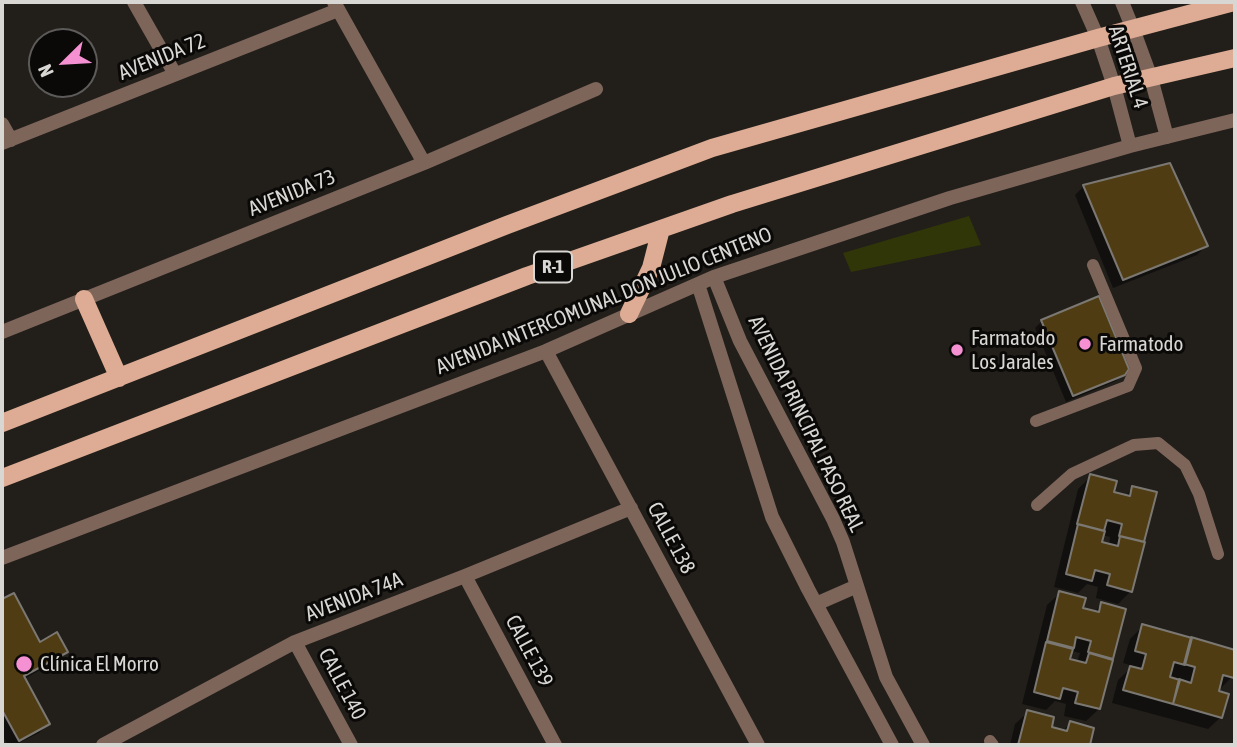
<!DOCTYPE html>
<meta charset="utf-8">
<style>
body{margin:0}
#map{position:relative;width:1237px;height:747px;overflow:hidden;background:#221f1b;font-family:"Asap Condensed",sans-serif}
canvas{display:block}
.frame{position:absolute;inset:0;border:4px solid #d9d7d4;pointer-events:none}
.north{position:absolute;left:28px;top:28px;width:70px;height:70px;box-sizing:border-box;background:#0a0907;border:2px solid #5d5b59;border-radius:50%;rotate:246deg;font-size:19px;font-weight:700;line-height:28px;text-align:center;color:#d9d7d4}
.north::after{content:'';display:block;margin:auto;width:24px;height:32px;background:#f591d2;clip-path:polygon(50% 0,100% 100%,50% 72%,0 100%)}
</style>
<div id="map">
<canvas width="1237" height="747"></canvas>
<div class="frame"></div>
<div class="north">N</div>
</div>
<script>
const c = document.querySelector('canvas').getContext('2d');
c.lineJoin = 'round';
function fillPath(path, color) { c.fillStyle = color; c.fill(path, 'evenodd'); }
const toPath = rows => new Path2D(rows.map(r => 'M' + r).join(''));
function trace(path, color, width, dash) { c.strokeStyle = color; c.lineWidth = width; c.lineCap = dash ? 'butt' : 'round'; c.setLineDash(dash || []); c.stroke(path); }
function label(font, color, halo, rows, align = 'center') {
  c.font = font + ' "Asap Condensed",sans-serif'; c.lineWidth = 6; c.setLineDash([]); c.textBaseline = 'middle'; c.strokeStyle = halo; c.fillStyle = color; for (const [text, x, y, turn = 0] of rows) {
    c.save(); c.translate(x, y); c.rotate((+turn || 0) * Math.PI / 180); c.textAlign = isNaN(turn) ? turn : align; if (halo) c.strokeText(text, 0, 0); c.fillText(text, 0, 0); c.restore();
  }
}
fillPath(toPath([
 [969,216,981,245,851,272,843,253]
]), '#303608');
fillPath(toPath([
 [1084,186,1206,246,1197,255,1113,288,1075,195],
 [1042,321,1123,374,1116,381,1066,402,1035,328],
 [1091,476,1112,493,1125,496,1133,488,1131,591,1118,604,1096,598,1098,587,1087,584,1078,593,1054,587,1078,489],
 [1102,535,1110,537,1109,545,1100,543],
 [1060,593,1081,609,1093,613,1102,604,1124,610,1099,709,1086,721,1064,716,1066,704,1055,701,1046,710,1022,704,1047,605],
 [1071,651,1080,653,1077,663,1068,660],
 [13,595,39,644,66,652,57,661,24,679,48,724,39,733,15,745,8,745,2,735,2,601],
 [1143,626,1235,652,1235,666,1232,677,1217,692,1221,717,1208,729,1112,703,1118,680,1133,666,1123,663,1130,639],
 [1028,712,1049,728,1062,732,1070,723,1092,729,1088,745,1010,745,1015,724]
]), '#0007');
const building = toPath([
 [1170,163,1208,246,1123,280,1083,185,1170,163],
 [1099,296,1129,369,1125,375,1073,396,1041,320,1099,296],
 [1090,474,1117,481,1114,492,1130,496,1132,486,1157,492,1144,542,1119,536,1122,524,1107,520,1104,531,1077,524,1090,474],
 [1078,524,1105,531,1102,542,1118,546,1120,536,1145,542,1132,592,1107,585,1110,574,1095,570,1092,581,1066,574,1078,524],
 [1059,591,1086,598,1083,608,1099,612,1101,602,1126,609,1113,659,1088,652,1091,641,1076,637,1074,648,1047,641,1059,591],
 [14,593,40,642,57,632,68,652,24,676,50,724,19,741,2,710,2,599,14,593],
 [1142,624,1192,638,1185,665,1174,662,1170,677,1180,680,1173,704,1123,690,1130,666,1142,669,1146,654,1135,651,1142,624],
 [1191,637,1235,650,1235,672,1234,678,1223,675,1219,691,1229,694,1222,718,1173,704,1179,679,1191,683,1195,667,1184,664,1191,637],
 [1046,642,1073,649,1070,659,1086,663,1089,653,1113,660,1100,709,1075,703,1078,692,1063,688,1060,699,1034,692,1046,642],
 [1027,710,1054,717,1052,727,1067,731,1070,721,1094,728,1090,745,1018,745,1027,710]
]);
fillPath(building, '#503c12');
trace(building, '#7b7873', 2);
trace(toPath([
 [1036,421,1128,386,1136,368,1093,265],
 [1037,505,1072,474,1134,445,1158,443,1185,465,1199,494,1218,554],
 [990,741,993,745]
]), '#7e655a', 12);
trace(toPath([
 [134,2,175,74],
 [334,2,424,163],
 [1151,78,1167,137],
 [1114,86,1130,146],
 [2,124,11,140],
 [2,143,338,10],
 [714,277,740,341,833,519,843,542,886,677,923,745],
 [698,284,772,517,808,589,892,745],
 [2,332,424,163,596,89],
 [546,351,758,745],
 [2,558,546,351,714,277,950,198,1130,146,1235,120],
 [465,576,555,745],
 [816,604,857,586],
 [295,642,351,745],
 [103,745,295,642,465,576,631,508]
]), '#7e655a', 14);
trace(toPath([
 [1082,2,1098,38,1114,86],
 [1122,2,1133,29,1151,78]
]), '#7e655a', 14);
trace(toPath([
 [84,299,119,378],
 [629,314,651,268,661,229],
 [2,423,507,225,712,148,1098,38,1234,2],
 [2,478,527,276,732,204,1114,86,1235,58]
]), '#deac94', 18);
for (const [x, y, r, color] of [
 [1085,344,7,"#f591d2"],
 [957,350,7,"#f591d2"],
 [24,664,9,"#f591d2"]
]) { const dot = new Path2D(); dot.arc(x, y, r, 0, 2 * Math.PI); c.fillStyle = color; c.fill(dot); trace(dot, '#0a0907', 2.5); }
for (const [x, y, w] of [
 [553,267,38]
]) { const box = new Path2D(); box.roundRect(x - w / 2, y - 15.5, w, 31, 5); c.fillStyle = '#0a0907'; c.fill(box); trace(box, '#d9d7d4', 2); }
label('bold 19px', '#d9d7d4', null, [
 ["R-1",553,267]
]);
label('21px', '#d9d7d4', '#0a0907', [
 ["AVENIDA 72",162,57,-22],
 ["ARTERIAL 4",1128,67,72],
 ["AVENIDA 73",292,193,-22],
 ["AVENIDA INTERCOMUNAL DON JULIO CENTENO",604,301,-22],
 ["AVENIDA PRINCIPAL PASO REAL",806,424,64],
 ["CALLE 138",671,538,62],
 ["AVENIDA 74A",354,597,-21],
 ["CALLE 139",529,651,62],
 ["CALLE 140",342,684,62]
]);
label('21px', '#d9d7d4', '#0a0907', [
 ["Farmatodo",971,338],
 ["Los Jarales",971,362],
 ["Farmatodo",1099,344],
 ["Clínica El Morro",40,664]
], 'left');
</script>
